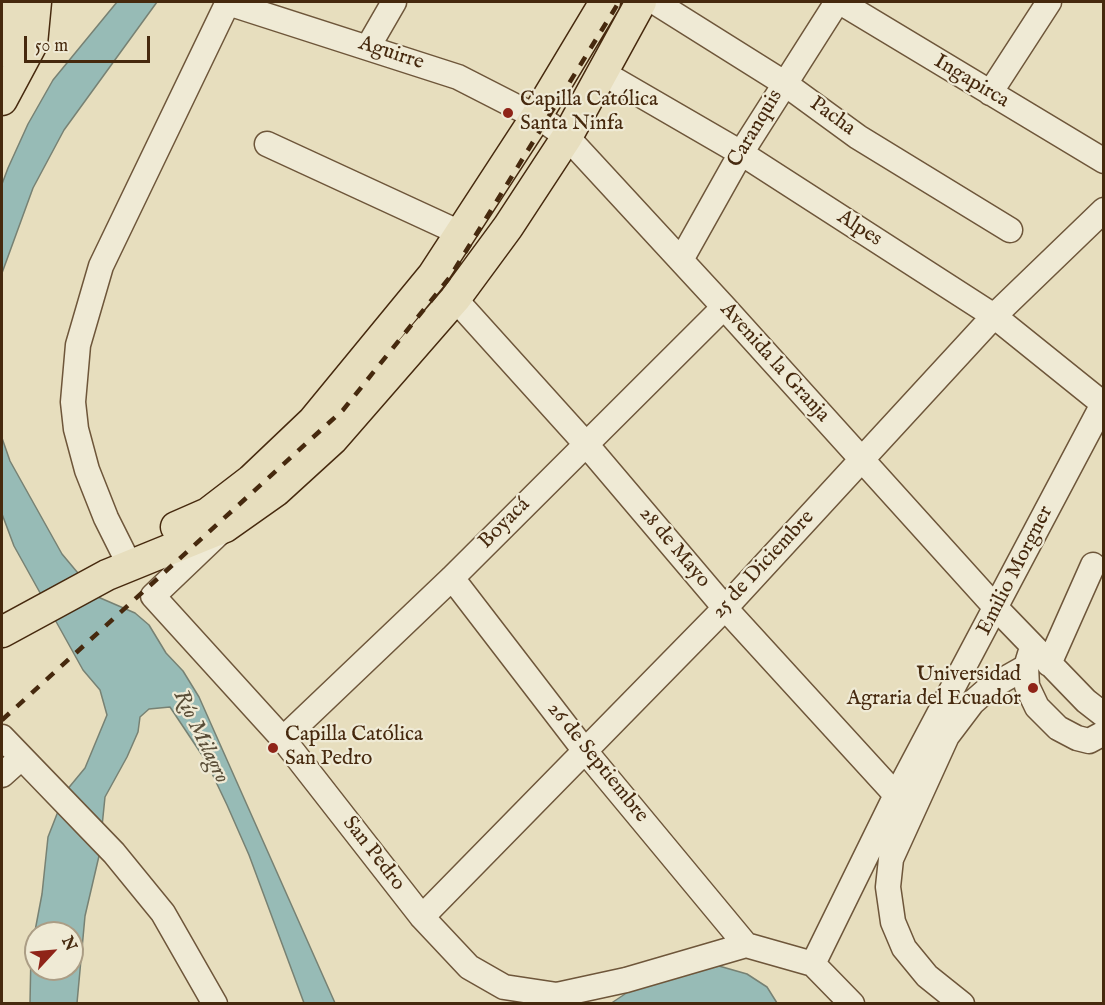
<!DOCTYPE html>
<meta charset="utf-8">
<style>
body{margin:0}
#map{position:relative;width:1105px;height:1005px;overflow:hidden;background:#e7debe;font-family:"IM FELL English",serif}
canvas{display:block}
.frame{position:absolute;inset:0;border:3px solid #46290e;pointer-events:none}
.north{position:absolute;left:24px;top:921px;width:60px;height:60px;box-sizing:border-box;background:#efead5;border:2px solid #ab9d85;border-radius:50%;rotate:64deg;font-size:16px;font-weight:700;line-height:24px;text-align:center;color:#46290e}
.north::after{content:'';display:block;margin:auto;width:21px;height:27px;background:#8f2418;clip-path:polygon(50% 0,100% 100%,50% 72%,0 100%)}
.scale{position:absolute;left:24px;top:36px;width:126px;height:27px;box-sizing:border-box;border:3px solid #46290e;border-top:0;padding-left:8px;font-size:18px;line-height:21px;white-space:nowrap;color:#46290e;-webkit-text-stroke:4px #efead5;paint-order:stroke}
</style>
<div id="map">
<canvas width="1105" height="1005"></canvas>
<div class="frame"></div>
<div class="north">N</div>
<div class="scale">50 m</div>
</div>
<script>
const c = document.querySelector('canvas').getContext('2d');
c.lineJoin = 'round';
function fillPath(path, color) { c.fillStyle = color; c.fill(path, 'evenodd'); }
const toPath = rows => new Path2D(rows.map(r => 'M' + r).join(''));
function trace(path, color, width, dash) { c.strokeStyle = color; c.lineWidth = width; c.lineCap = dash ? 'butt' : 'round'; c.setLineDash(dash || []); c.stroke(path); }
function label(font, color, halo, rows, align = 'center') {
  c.font = font + ' "IM FELL English",serif'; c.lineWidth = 4.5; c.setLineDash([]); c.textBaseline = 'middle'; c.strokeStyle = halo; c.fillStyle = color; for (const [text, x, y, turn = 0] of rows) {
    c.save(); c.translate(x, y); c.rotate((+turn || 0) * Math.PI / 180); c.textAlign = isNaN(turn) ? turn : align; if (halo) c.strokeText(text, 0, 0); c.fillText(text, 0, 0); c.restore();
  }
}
const water = toPath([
 [117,2,157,2,64,130,33,188,2,273,2,184,8,168,28,124,53,80,117,2],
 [2,438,10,461,62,554,98,597,135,613,149,625,166,653,183,671,199,697,335,1003,304,1003,249,855,227,805,206,761,170,707,149,709,140,717,138,732,127,757,105,797,99,856,85,916,77,1003,30,1003,31,952,42,894,48,837,66,791,85,768,107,715,100,690,83,670,14,546,2,514,2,438],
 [36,933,72,933,72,969,36,969,36,933],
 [712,964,747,974,767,987,777,1003,610,1004,631,990,712,964]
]);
fillPath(water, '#97bbb6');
trace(water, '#778173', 1.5);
const minor = toPath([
 [655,2,784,83,858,137,1010,230],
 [840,2,1104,161],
 [228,3,458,77,546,122,567,137,724,307,997,609,1086,701,1104,715],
 [368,47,394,2],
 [603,73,741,153,994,316,1102,403],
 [990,93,1049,2],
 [267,144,460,233],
 [681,260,741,153,837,2],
 [455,299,585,443,725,608,896,795],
 [218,534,153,596,283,739,422,917,469,967,504,987,557,995,626,980,746,945],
 [123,552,106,518,87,470,76,429,73,402,78,345,101,266,228,2],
 [452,578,585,751,746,945],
 [1030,654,1026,667,1027,686,1037,707,1058,728,1077,738,1089,741,1104,733],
 [1049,664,1093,565],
 [2,737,114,853,163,913,215,1004],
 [283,739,452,578,724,307],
 [2,775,21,758],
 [422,917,725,608,994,316,1104,210],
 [746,945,813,964,852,1004],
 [813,964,896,795,1104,402],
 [962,1004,927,976,904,948,893,922,888,887,891,859,947,736,972,703,989,688,1026,667]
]);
const major = toPath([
 [2,51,12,24,8,2],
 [2,100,32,44,36,2],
 [176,527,208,513,251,480,313,421,433,275,536,117,605,2],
 [2,632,107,575,225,527,276,491,333,439,455,299,508,227,567,137,641,2]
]);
trace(minor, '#6e563a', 27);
trace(major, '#46290e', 33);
trace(minor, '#efead5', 24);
trace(major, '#e7debe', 30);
trace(toPath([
 [2,720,343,410,450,277,619,2]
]), '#46290e', 4.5, [10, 10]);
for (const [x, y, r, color] of [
 [508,113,6,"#8f2418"],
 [1033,688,6,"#8f2418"],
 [273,748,6,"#8f2418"]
]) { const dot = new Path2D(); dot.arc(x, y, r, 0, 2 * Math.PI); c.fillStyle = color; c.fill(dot); trace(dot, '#efead5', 2); }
label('21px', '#46290e', '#efead5', [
 ["Aguirre",391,54,18],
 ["Ingapirca",971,82,31],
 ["Pacha",832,117,36],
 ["Caranquis",756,129,-59],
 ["Alpes",859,229,33],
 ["Avenida la Granja",774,363,48],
 ["Boyacá",505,524,-45],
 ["28 de Mayo",674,548,50],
 ["25 de Diciembre",764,565,-47],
 ["Emilio Morgner",1016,571,-63],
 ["26 de Septiembre",597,763,51],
 ["San Pedro",373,854,52]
]);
label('21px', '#46290e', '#efead5', [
 ["Capilla Católica",520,101],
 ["Santa Ninfa",520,125],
 ["Universidad",1021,676,"right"],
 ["Agraria del Ecuador",1021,700,"right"],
 ["Capilla Católica",285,736],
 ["San Pedro",285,760]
], 'left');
label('italic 22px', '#5a4e38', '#efead5', [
 ["Río Milagro",200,737,64]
]);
</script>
